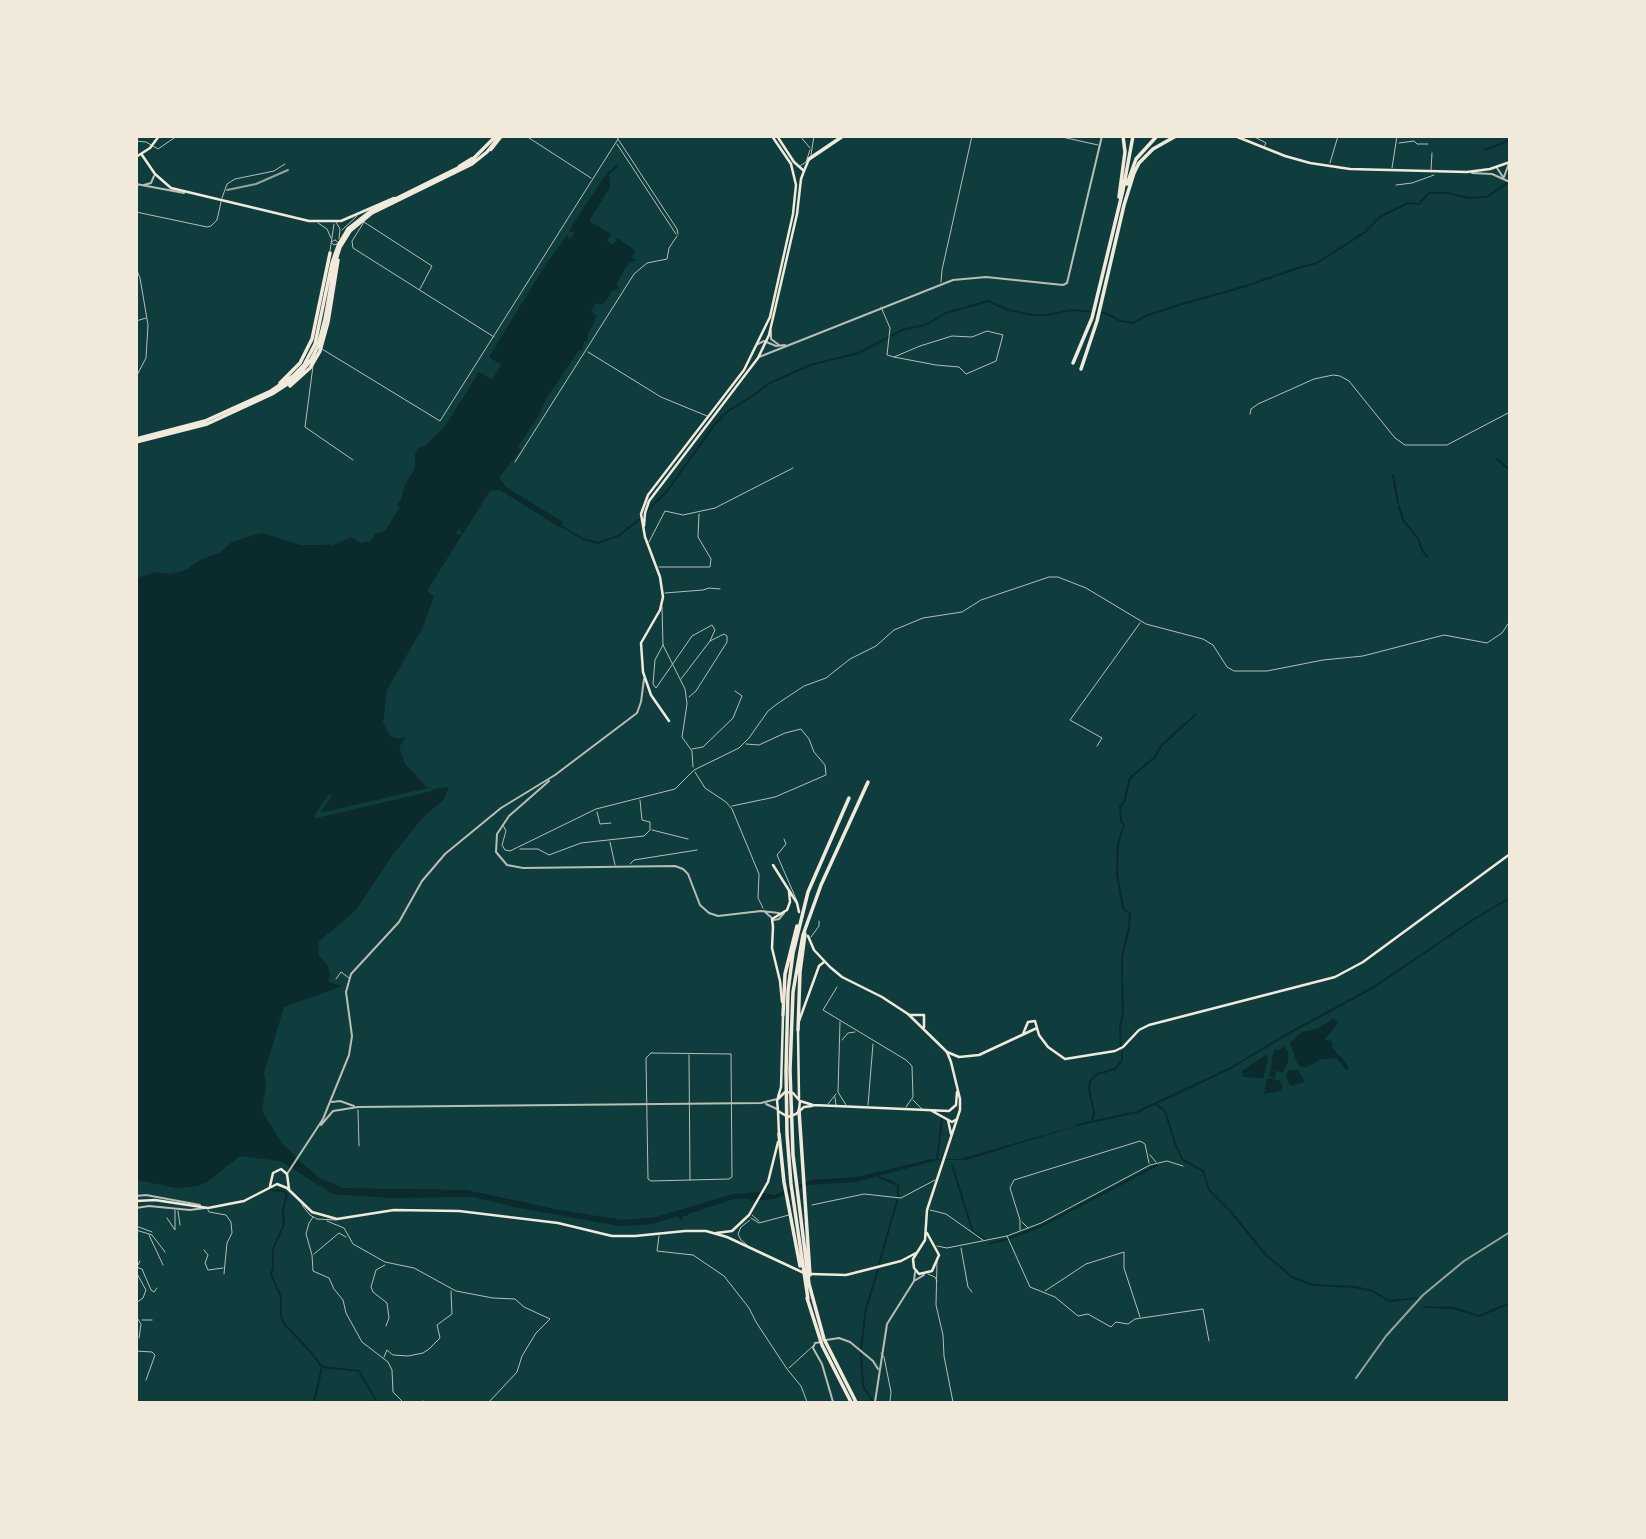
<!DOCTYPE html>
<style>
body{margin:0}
#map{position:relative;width:1646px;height:1539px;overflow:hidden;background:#0f3d3e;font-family:Signika,sans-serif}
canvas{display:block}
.frame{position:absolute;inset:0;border:138px solid #f1e9da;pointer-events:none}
</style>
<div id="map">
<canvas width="1646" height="1539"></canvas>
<div class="frame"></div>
</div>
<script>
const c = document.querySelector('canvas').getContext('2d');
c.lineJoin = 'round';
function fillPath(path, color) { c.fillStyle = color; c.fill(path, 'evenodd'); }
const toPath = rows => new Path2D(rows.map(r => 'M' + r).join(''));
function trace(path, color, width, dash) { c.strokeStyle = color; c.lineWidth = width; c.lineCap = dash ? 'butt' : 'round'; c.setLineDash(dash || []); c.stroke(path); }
fillPath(toPath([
 [609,170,610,187,589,221,611,234,605,244,607,241,613,245,618,238,635,251,632,259,636,260,628,264,617,283,619,288,612,291,603,305,596,303,591,311,597,316,587,336,588,340,584,342,582,350,579,350,545,401,539,415,518,447,521,450,519,452,499,478,506,487,563,522,559,527,500,490,490,491,463,534,459,529,456,533,462,535,427,591,434,596,423,627,387,690,383,723,391,737,399,739,406,737,399,747,405,764,427,787,432,787,431,789,320,813,329,794,314,816,316,818,431,791,434,789,447,787,449,788,444,799,424,816,392,856,355,911,318,942,319,956,328,966,330,976,328,982,343,986,284,1007,264,1073,266,1085,262,1111,282,1143,302,1163,318,1177,343,1188,467,1190,560,1210,622,1220,656,1217,733,1194,758,1192,774,1195,811,1180,856,1177,931,1159,960,1159,1092,1121,967,1160,938,1160,856,1182,808,1185,775,1199,751,1201,749,1199,734,1199,688,1214,687,1216,683,1216,682,1222,678,1216,652,1224,620,1226,519,1208,473,1197,388,1198,333,1194,280,1161,240,1156,207,1182,198,1186,177,1188,137,1180,136,578,156,572,171,574,186,570,202,559,219,553,232,542,254,535,262,533,301,545,325,545,330,543,332,546,351,537,361,543,371,541,375,534,385,531,400,507,397,505,401,500,405,485,415,468,415,455,418,448,426,445,445,426,479,372,492,380,501,365,489,357,546,264,568,234,568,238,570,239,575,232,569,232,574,222],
 [1334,1018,1338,1023,1324,1040,1332,1041,1332,1048,1346,1062,1349,1069,1346,1070,1337,1058,1322,1059,1307,1067,1301,1067,1297,1063,1290,1043,1302,1032,1319,1028],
 [1283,1046,1288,1051,1288,1062,1282,1073,1276,1070,1275,1078,1269,1077,1274,1050,1280,1050],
 [1267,1054,1268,1060,1263,1078,1243,1077,1242,1071],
 [1289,1070,1298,1070,1305,1082,1290,1086,1286,1075],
 [1267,1078,1280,1081,1283,1086,1280,1091,1264,1094]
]), '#0a2a2b');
fillPath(toPath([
 [432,787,432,791,316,818,314,816,329,794,332,796,320,813]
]), '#0f3d3e');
trace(toPath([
 [1485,150,1510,140],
 [610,172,617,166],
 [1497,459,1510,470],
 [1393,475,1398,503],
 [1399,506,1403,520,1419,540,1421,548,1427,557],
 [647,511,667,491,715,424,728,411,754,395,768,384,810,365,859,353,902,330,925,325,946,313,988,301,1008,310,1032,315,1047,315,1073,310,1105,313,1121,321,1133,323,1148,315,1182,304,1243,287,1298,268,1317,263,1365,232,1381,216,1408,203,1419,204,1429,193,1447,193,1469,198,1487,197,1507,183],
 [561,526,583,539,598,543,618,536,640,519],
 [1122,978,1122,956,1129,928,1130,914,1123,908,1117,874,1118,844,1124,825,1121,821,1120,807,1124,802,1130,778,1155,757,1161,746,1195,715],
 [1121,1048,1120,1028,1123,1012,1122,981],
 [1156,1104,1165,1111,1176,1146,1183,1160,1203,1171,1209,1190,1231,1212,1265,1254,1292,1277,1313,1285,1355,1287,1373,1291,1389,1301,1416,1298,1418,1300],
 [1092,1121,1094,1113,1089,1089,1090,1081,1097,1074,1115,1069,1122,1060,1122,1052],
 [1077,1125,1137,1112,1229,1069,1284,1036,1374,987,1474,919,1510,898],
 [937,1159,942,1119],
 [952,1165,973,1232,985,1239],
 [879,1177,898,1185,898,1197],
 [271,1190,283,1191,287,1194,283,1210,284,1224,273,1249,273,1268,271,1274,281,1297,281,1317,284,1324,310,1351,322,1367,359,1371,377,1402],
 [1010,1238,1039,1227,1157,1165],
 [988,1244,1008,1239],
 [879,1264,897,1201],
 [1424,1307,1453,1308,1479,1316,1510,1303],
 [861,1348,866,1308,878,1270],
 [861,1353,863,1386,873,1402],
 [314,1402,322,1367]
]), '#0a2a2b', 2);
trace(toPath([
 [526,136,591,178],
 [616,136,677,229,678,234],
 [800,136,810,148],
 [1253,136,1266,143,1264,147],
 [1062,137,1098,145],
 [1367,137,1370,136],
 [136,141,146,142,158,149,177,136],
 [1399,143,1414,141,1417,144,1428,144],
 [617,144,676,234],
 [811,155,814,136],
 [1330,163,1338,136],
 [800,166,806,162,810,150],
 [1392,168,1397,136],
 [1431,170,1432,153],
 [1396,185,1412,183,1434,175],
 [222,198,227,184,235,179,274,171,285,164],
 [136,212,207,227,211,226,217,220,221,202],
 [336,222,340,229,339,239],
 [364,222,352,241,353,248,494,337],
 [364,222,432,266,420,289],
 [318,223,327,229,331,238],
 [342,230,357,216],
 [335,240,339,243,334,245,331,242,335,240],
 [330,251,334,224],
 [136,268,140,278,148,325,146,358,136,377],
 [941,282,942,270,972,136],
 [881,307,890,328,887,355,894,357,936,365,959,367,966,374,996,361,1003,335,987,331,972,337,952,336,920,346,894,357],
 [136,321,146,318],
 [322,349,440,421,618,139],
 [588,352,661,397,707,416],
 [313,366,305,427,353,460],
 [1250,414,1251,409,1258,404,1314,379,1333,375,1340,376,1349,381,1395,438,1405,445,1447,445,1510,412],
 [515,462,634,274,647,263,667,259,669,248,677,236],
 [649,542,665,511,683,515,715,508,793,468],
 [659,567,710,567,711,559,698,537,699,514],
 [665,593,703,590,709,588,720,589],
 [662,607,663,645,685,689,687,704,682,737,692,751,693,767],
 [663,645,655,660,653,684,656,688,692,636,712,625,715,630,710,641],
 [681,679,710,641,724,634,727,636,727,642,696,691,689,697],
 [1097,746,1102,738,1070,720,1140,623],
 [692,749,703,747,733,718,742,696,735,691],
 [695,772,705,788,726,802,732,809,759,874,758,898,763,908],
 [732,806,775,797,826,775,825,765,814,752,809,739,801,729,785,733,759,745,746,744],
 [597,812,600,824,611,823],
 [503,825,506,831,502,845,505,850,510,851,596,809,675,789,694,770,739,748,749,738,768,711,777,704,804,686,826,678,850,659,876,646,894,630,923,618,962,612,981,600,1049,577,1058,577,1086,588,1146,624,1203,639,1213,645,1227,667,1234,671,1267,671,1323,660,1363,656,1444,635,1487,643,1502,633,1510,621],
 [652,830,688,839],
 [784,839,786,844,777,855,797,901],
 [610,842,615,865],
 [520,849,538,849,549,855,581,843,644,836,650,830,650,822,642,820,640,800],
 [630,864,634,860,697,850],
 [811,937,819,926,819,921],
 [336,979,341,972,349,978],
 [837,987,823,1010,906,1060,912,1066,913,1097,906,1107],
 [840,1022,838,1092,846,1105],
 [842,1040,848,1033,855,1032],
 [651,1053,731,1054,732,1177,729,1179,651,1181,648,1179,646,1058,651,1053],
 [689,1055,690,1180],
 [835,1097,836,1105],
 [913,1100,922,1109],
 [828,1104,836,1094],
 [868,1105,873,1044],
 [358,1110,359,1146],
 [1150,1155,1156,1162],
 [302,1205,310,1215,317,1219,336,1220],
 [812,1205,864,1194,901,1198,935,1180],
 [208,1210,209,1212,226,1215,231,1222,232,1233,227,1243,224,1274],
 [930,1210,946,1214,983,1240],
 [178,1211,180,1225],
 [752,1215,759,1221],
 [313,1217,309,1223,306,1234,312,1255,313,1271,329,1278,334,1289,343,1300,346,1313,362,1342,388,1362,392,1370,393,1392,403,1402],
 [167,1218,175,1230,175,1210],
 [751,1218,759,1223,789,1215],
 [327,1221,344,1228,353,1244,385,1262,414,1268,456,1291,493,1298,515,1299,524,1307,550,1319,536,1333,522,1356,517,1372,489,1402],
 [1022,1222,1028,1228],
 [136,1226,152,1232],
 [136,1230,152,1235,165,1252],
 [1020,1230,1020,1220,1010,1188,1014,1180,1140,1141,1145,1144,1149,1163],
 [149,1235,163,1265],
 [659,1236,657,1251,693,1255,724,1276,749,1308,756,1322,787,1369,801,1386,807,1402],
 [1007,1236,1030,1287,1055,1297,1078,1316,1088,1314,1111,1327,1116,1322,1128,1324,1135,1319,1203,1309,1209,1341],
 [747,1245,741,1240,738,1234,741,1227,750,1220],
 [937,1246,947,1248,1007,1236,1041,1223,1150,1165,1167,1161,1183,1166],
 [961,1248,968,1287,972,1292],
 [204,1250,208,1255,205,1263,208,1270,223,1268],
 [314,1254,339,1233,346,1237],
 [937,1262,936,1305,943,1335,944,1356,953,1402],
 [138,1265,140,1261],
 [385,1265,376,1270,371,1287,373,1292,387,1303,389,1318,386,1326],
 [136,1267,142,1269,151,1290,154,1292,157,1288],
 [136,1272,146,1290,143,1298,136,1303],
 [928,1274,935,1277,937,1281],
 [1045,1291,1086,1264,1124,1252,1124,1268,1140,1317],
 [136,1316,141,1324,139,1338],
 [142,1320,152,1320],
 [136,1351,152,1352,155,1355,146,1380],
 [881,1353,884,1357,891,1392,890,1402],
 [384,1357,387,1350,393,1355,408,1356,423,1353,429,1349,440,1338,437,1325,452,1314,451,1291],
 [789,1368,813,1346],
 [408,1402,411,1402],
 [421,1402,423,1401]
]), '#b8beb3', 1);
trace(toPath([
 [1497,168,1503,177],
 [1472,173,1492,174,1510,182],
 [1504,177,1509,163],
 [136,184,184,193],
 [144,185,151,183,154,176],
 [771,331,771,339,779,345],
 [758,344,764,341,776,346,785,345],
 [759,357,953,280,986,277,1063,285,1067,283,1102,136],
 [549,781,509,816,497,834,496,852,507,865,523,868,675,866,683,869,688,874,700,905,709,913,718,916,761,911,779,913],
 [764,911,774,920,779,919,784,913],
 [332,1102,340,1101,354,1106],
 [766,1104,777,1109],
 [321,1125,333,1111,358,1107,761,1103,777,1099],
 [287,1174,323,1119,349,1055,352,1036,346,992,351,974,399,922,422,881,445,854,501,808,555,775,637,713,641,702,644,679],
 [136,1196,146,1195,200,1205],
 [136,1208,149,1206,190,1210,205,1208],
 [914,1281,915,1272],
 [826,1340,839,1338,850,1342,873,1361,878,1369],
 [821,1342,815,1343,813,1348,822,1364,833,1402],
 [875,1402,887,1324,914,1281,924,1275]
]), '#b8beb3', 2);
trace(toPath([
 [1235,136,1285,156,1310,163,1350,169,1467,172,1490,169,1510,162],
 [491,150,502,136],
 [142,155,155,174,171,188,309,221,341,221,394,198],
 [459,166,472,158],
 [1023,1034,1028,1022,1035,1021,1039,1035,1048,1047,1065,1059,1115,1051,1123,1047,1139,1030,1149,1025,1335,977,1363,962,1510,854],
 [947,1052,959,1057,979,1055,1037,1028],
 [948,1120,951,1134],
 [270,1186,273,1173,281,1169,287,1174,289,1189],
 [136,1201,155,1200,208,1208,244,1201,277,1184,287,1188,312,1212,337,1219,394,1210,459,1211,558,1223,612,1236,635,1236,685,1231,706,1231,727,1237,804,1273],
 [927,1233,939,1255,932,1271,919,1274,914,1268,913,1259,925,1240,927,1210,957,1119],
 [811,1274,846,1275,901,1261,916,1253]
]), '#f1e9da', 2.5);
trace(toPath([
 [136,157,150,148,159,136],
 [804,171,809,159],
 [644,526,645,513,649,501,758,358,769,335,797,214,801,179,804,171,794,162,777,136],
 [669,721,651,695,643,672,641,643,660,610,663,597,660,577,645,537,641,514,648,495,744,370,770,317,793,214,796,185,791,164,772,136],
 [773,865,797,903,799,912],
 [808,936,814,950,830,967,842,977,882,997,908,1014,947,1052,951,1062,960,1099,960,1110,957,1119,952,1122,932,1111],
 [782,1002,780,981,772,948,773,927,772,919,787,910,790,902,789,891],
 [910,1015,924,1015,924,1027],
 [799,1021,819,966,824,962],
 [798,1031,799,1098],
 [778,1097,781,1087,783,1016],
 [800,1101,813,1105,949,1111,956,1105,957,1092],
 [799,1110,800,1101,793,1093,785,1092,777,1100,778,1111,788,1117,796,1114,804,1107,812,1106],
 [778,1111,779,1135],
 [716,1233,732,1231,749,1215,768,1182,778,1142]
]), '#f1e9da', 2.5);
trace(toPath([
 [809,159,843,136],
 [1127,184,1136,159,1157,136],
 [1119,197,1125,152,1123,136],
 [1073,363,1092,318,1123,190,1133,136],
 [1081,369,1097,321,1124,205,1134,173,1139,163,1153,149,1176,136],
 [280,383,300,363,312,339,330,253],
 [290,386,310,368,320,351,328,322,338,260],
 [136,439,205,421,271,391,293,376,304,365,315,344,332,263,338,246,348,229,371,211,470,162,496,136],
 [136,442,207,424,272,394,295,379,311,360,318,346,325,319,335,263,340,247,350,231,372,213,472,164,487,152,500,136],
 [783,1015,785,974,797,926],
 [798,1030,800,972,805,934],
 [799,1110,810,1275],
 [779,1134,784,1182,800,1266],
 [807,1298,822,1345,851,1402],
 [808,1299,791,1184,787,1134,786,1071,788,991,793,953,808,892,849,798],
 [856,1402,824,1339,809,1284,793,1155,790,1070,793,992,803,935,821,885,868,782]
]), '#f1e9da', 3.5);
trace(toPath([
 [227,190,256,184,288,170],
 [1356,1378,1386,1336,1423,1295,1464,1261,1510,1232]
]), '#97a49c', 2);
</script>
